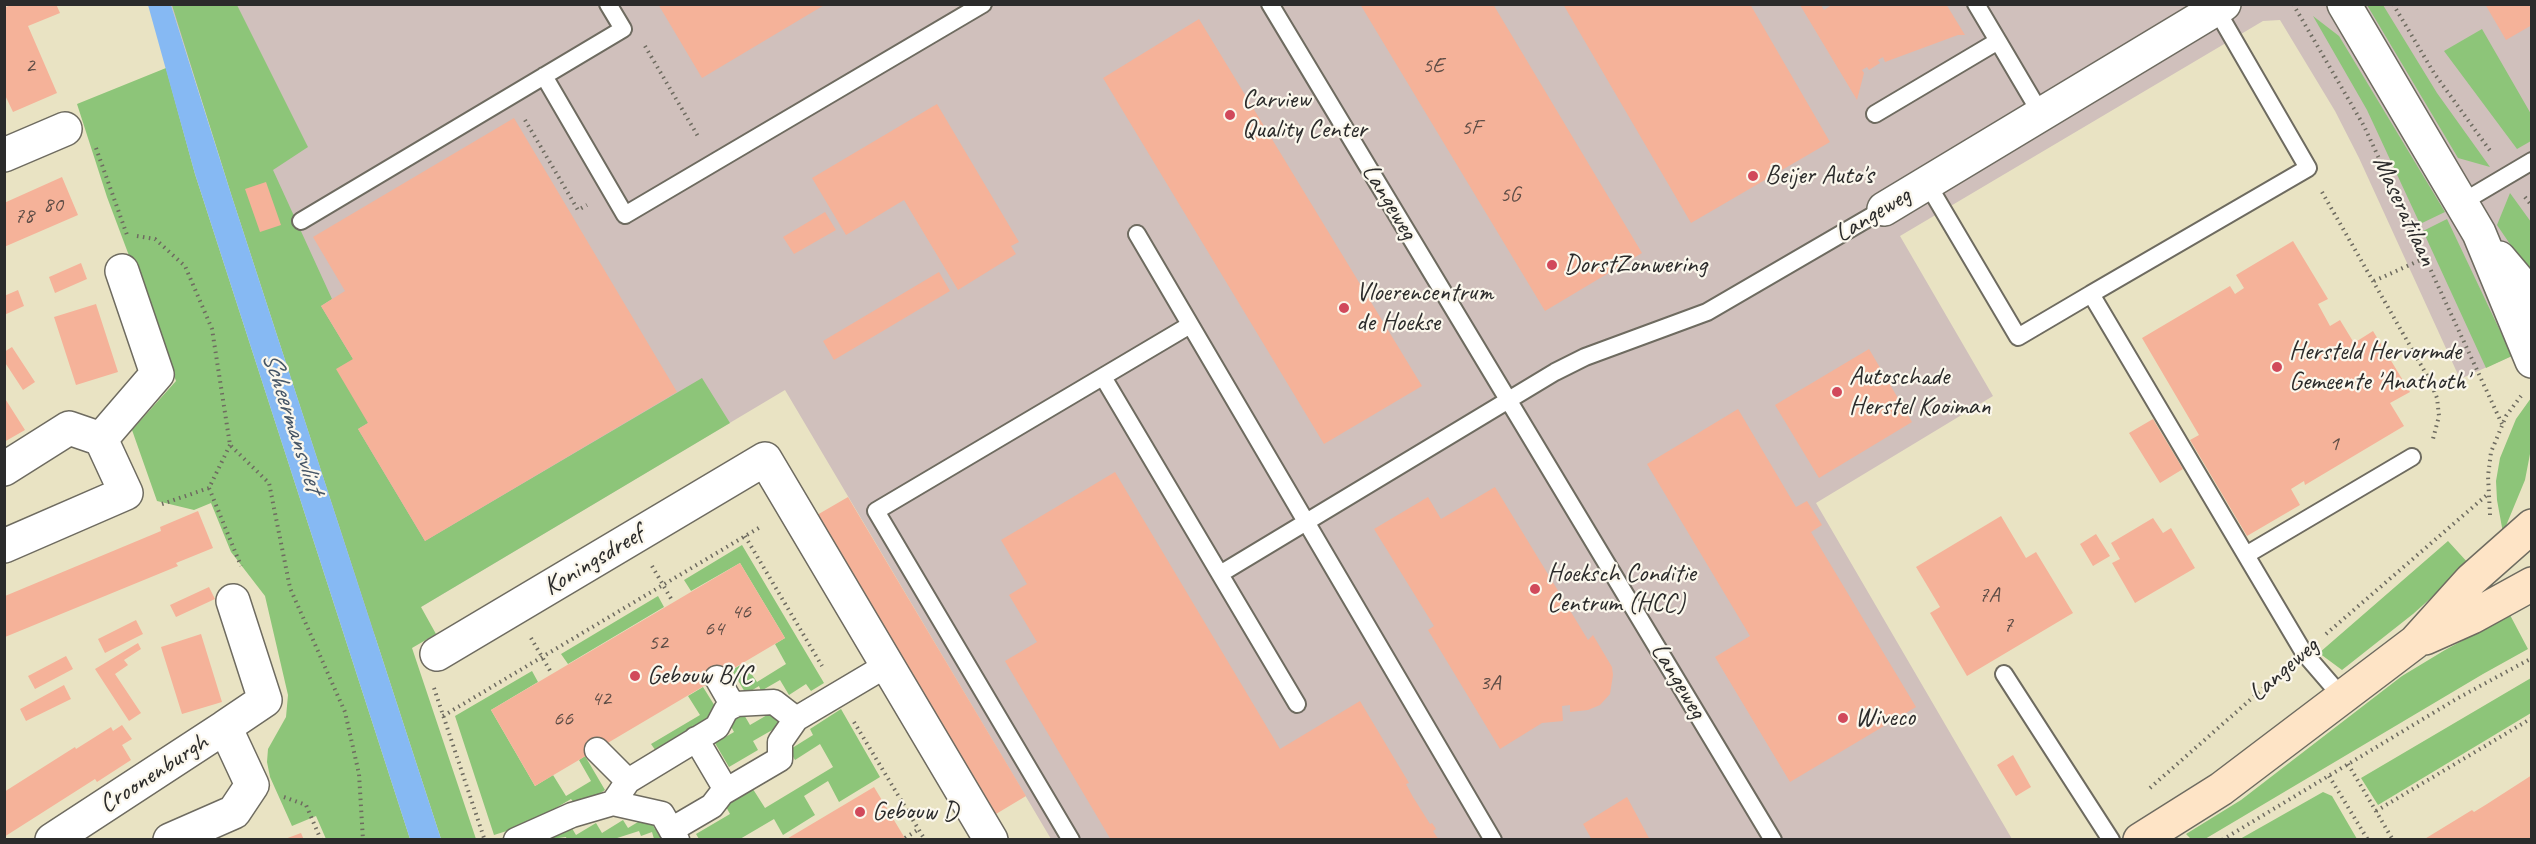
<!DOCTYPE html>
<style>
body{margin:0}
#map{position:relative;width:2536px;height:844px;overflow:hidden;background:#e9e3c3;font-family:Caveat,sans-serif}
canvas{display:block}
.frame{position:absolute;inset:0;border:6px solid #2b2b2b;pointer-events:none}
</style>
<div id="map">
<canvas width="2536" height="844"></canvas>
<div class="frame"></div>
</div>
<script>
const c = document.querySelector('canvas').getContext('2d');
c.lineJoin = 'round';
function fillPath(path, color) { c.fillStyle = color; c.fill(path, 'evenodd'); }
const toPath = rows => new Path2D(rows.map(r => 'M' + r).join(''));
function trace(path, color, width, dash) { c.strokeStyle = color; c.lineWidth = width; c.lineCap = dash ? 'butt' : 'round'; c.setLineDash(dash || []); c.stroke(path); }
function label(font, color, halo, rows, align = 'center') {
  c.font = font + ' Caveat,sans-serif'; c.lineWidth = 4.5; c.setLineDash([]); c.textBaseline = 'middle'; c.strokeStyle = halo; c.fillStyle = color; for (const [text, x, y, turn = 0] of rows) {
    c.save(); c.translate(x, y); c.rotate((+turn || 0) * Math.PI / 180); c.textAlign = isNaN(turn) ? turn : align; if (halo) c.strokeText(text, 0, 0); c.fillText(text, 0, 0); c.restore();
  }
}
fillPath(toPath([
 [171,5,2531,5,2531,344,2512,356,2460,379,2359,158,2335,111,2280,20,2263,21,1900,236,1993,396,1816,503,2012,839,1051,839,785,390,374,635]
]), '#d0c0bc');
fillPath(toPath([
 [172,5,237,5,308,147,273,170,332,299,321,306,353,359,368,423,358,429,425,541,702,378,730,423,421,607,436,634,412,648,476,839,441,839,231,194],
 [2367,5,2383,5,2437,93,2490,167,2458,158],
 [2313,16,2339,36,2445,212,2420,224,2367,110],
 [2482,29,2531,114,2531,141,2517,149,2444,51],
 [166,68,195,174,410,839,326,839,316,816,292,826,270,777,267,762,268,749,286,717,288,695,265,596,231,552,211,503,194,510,157,501,132,430,176,381,107,197,77,104],
 [2510,193,2531,222,2531,275,2497,225],
 [2447,219,2512,356,2486,368,2423,231],
 [2531,398,2530,454,2525,480,2503,533,2497,500,2496,481,2500,458,2516,419],
 [2448,541,2469,564,2413,614,2342,670,2319,653],
 [742,545,824,683,811,691,806,684,789,695,780,680,761,691,759,686,746,694,732,670,744,663,757,682,786,664,775,644,785,638,740,563,691,591,684,580],
 [658,596,664,607,568,664,561,654],
 [2510,615,2528,649,2483,674,2205,839,2191,839,2186,834,2241,800,2402,676,2445,650],
 [532,671,538,682,491,710,535,786,553,775,566,796,591,781,579,760,585,756,605,790,586,803,582,798,574,803,571,799,529,824,494,835,455,716],
 [2531,678,2531,713,2378,805,2361,778],
 [703,687,718,711,658,754,651,744,700,715,688,696],
 [841,709,880,777,839,802,828,781,804,796,815,815,783,835,774,819,740,839,699,839,696,834,730,814,724,803,751,786,765,808,833,767,820,744,795,760,789,750,813,735,810,729],
 [774,711,781,725,753,741,758,750,729,767,715,743,734,732,728,721,743,713,750,725],
 [2323,792,2332,796,2357,839,2240,839],
 [648,816,655,829,661,825,669,839,654,839,652,832,641,836,639,831,614,839,567,840,566,837,542,840,570,825,576,835,596,823,602,833,623,820,628,828]
]), '#8dc579');
fillPath(toPath([
 [148,5,171,5,231,194,441,839,410,839,195,174]
]), '#86b9f3');
fillPath(toPath([
 [13,4,56,4,60,13,28,26,57,93,13,112,4,93,4,8],
 [658,4,826,4,702,78],
 [1360,4,1493,4,1642,253,1545,311],
 [1563,4,1750,4,1830,142,1691,223],
 [1833,4,1946,4,1965,35,1958,35,1885,62,1883,57,1878,60,1880,63,1869,70,1867,67,1862,70,1864,73,1857,100,1800,5,1821,5,1824,10],
 [2485,4,2532,4,2532,25,2506,40],
 [1199,19,1422,386,1324,444,1103,78],
 [937,104,1019,242,1011,246,1016,254,958,290,904,200,846,235,812,178],
 [514,118,677,392,425,541,358,429,368,423,336,369,353,359,321,306,345,291,313,237],
 [62,177,78,215,4,247,4,203],
 [266,182,281,225,260,232,245,189],
 [825,212,836,230,794,254,783,237],
 [2293,241,2328,299,2318,304,2330,326,2340,320,2354,343,2373,331,2410,392,2390,403,2404,426,2305,485,2304,481,2291,489,2300,505,2247,536,2190,440,2199,435,2142,338,2230,286,2235,294,2244,288,2236,275],
 [81,263,87,279,55,293,49,277],
 [939,272,950,291,834,360,823,341],
 [18,290,24,306,4,315,4,296],
 [96,304,118,372,76,385,54,317],
 [12,347,35,382,23,390,4,361,4,352],
 [1869,349,1912,422,1819,478,1775,405],
 [4,397,25,430,4,442],
 [1738,409,1796,507,1807,501,1822,525,1811,532,1916,707,1790,782,1715,657,1750,636,1647,464],
 [2153,419,2183,469,2160,483,2129,433],
 [1115,472,1280,749,1360,701,1409,783,1406,784,1413,797,1430,824,1432,823,1436,829,1433,831,1439,840,1111,840,1005,661,1037,642,1009,595,1027,584,1001,540],
 [1495,487,1588,640,1593,635,1612,667,1613,675,1610,694,1600,705,1588,710,1570,712,1570,705,1562,706,1563,721,1542,723,1500,749,1428,630,1434,626,1374,529,1428,497,1441,519],
 [848,497,1026,796,996,814,817,515],
 [198,511,213,548,176,563,178,566,5,637,5,596,161,531,160,527],
 [2001,516,2026,558,2036,552,2073,613,1967,676,1930,613,1940,607,1916,567],
 [2153,518,2163,533,2171,528,2195,568,2135,603,2112,563,2120,559,2111,543],
 [2096,534,2110,556,2093,566,2080,544],
 [740,563,785,638,535,786,491,710],
 [209,587,215,599,176,617,170,605],
 [136,620,143,634,105,653,98,639],
 [201,634,222,702,182,714,161,647],
 [138,643,141,649,124,660,128,665,115,674,141,713,129,721,95,669],
 [66,656,73,669,35,689,28,676],
 [64,685,71,699,26,721,20,709],
 [122,725,132,739,122,745,131,760,97,782,95,779,4,837,4,792,75,747,76,749,111,727,113,731],
 [2013,755,2031,787,2016,796,1997,765],
 [2532,775,2532,840,2423,840,2472,810,2474,812,2487,804],
 [874,787,906,840,785,840],
 [1627,797,1650,840,1592,840,1583,824],
 [301,833,304,840,285,840,285,839]
]), '#f5b299');
const service = toPath([
 [1270,4,1773,840],
 [1976,4,1998,41],
 [544,76,625,215,983,4],
 [1875,114,1998,41,2041,114],
 [1927,183,2018,337,2091,294,2304,653,2342,697],
 [2461,203,2532,161],
 [301,221,623,29,608,4],
 [1137,234,1493,840],
 [2091,294,2308,168,2216,9],
 [1103,377,1297,704],
 [2246,555,2412,457],
 [1220,574,1555,372,1585,357,1707,312,1884,209],
 [2004,674,2111,840],
 [1071,840,876,511,1190,325]
]);
const pedestrian = toPath([
 [717,678,733,706],
 [696,739,726,790],
 [597,750,628,781],
 [613,803,628,781,717,727,726,710,736,704,774,702,796,719],
 [671,830,712,806,722,793,780,759,780,742,796,719,887,665],
 [516,840,572,815,613,803,662,814,677,840]
]);
const minor = toPath([
 [2344,4,2479,233,2532,361],
 [4,155,65,129],
 [1884,209,2224,4],
 [2499,258,2532,297],
 [101,439,157,374,122,271],
 [4,469,69,428,101,439,126,493,4,546],
 [437,654,765,459,991,840],
 [225,727,265,700,233,601],
 [52,840,225,727,252,785,234,812,170,840]
]);
const secondary = toPath([
 [2425,638,2472,617,2532,584],
 [2140,840,2221,789,2415,642,2471,580,2532,526]
]);
trace(service, '#6e6b60', 20);
trace(pedestrian, '#6e6b60', 27);
trace(minor, '#6e6b60', 36);
trace(secondary, '#6e6b60', 36);
trace(toPath([
 [2293,4,2364,126,2502,424],
 [2393,4,2434,73,2491,152],
 [645,46,699,138],
 [525,120,578,210,587,205],
 [96,148,127,235,129,235],
 [2322,192,2429,379,2437,398,2439,416,2433,439],
 [2525,197,2532,206],
 [137,236,155,239,185,266,212,329,230,445,269,483,290,588,345,712,359,774,363,840],
 [2374,281,2425,258],
 [230,445,209,488,241,566],
 [162,504,209,488],
 [2490,515,2488,476,2491,452,2506,416,2521,396],
 [745,536,822,666],
 [652,566,673,602],
 [2326,634,2488,494],
 [531,638,552,674],
 [434,688,484,838],
 [443,716,762,526],
 [854,722,925,840],
 [2348,764,2393,840],
 [2329,776,2368,840],
 [2150,788,2284,670],
 [284,797,306,805,321,840],
 [2376,811,2532,718],
 [905,838,919,829],
 [2222,840,2458,698,2532,658]
]), '#6e6b60', 4, [1.5, 4.5]);
trace(service, '#fff', 16);
trace(pedestrian, '#fff', 24);
trace(minor, '#fff', 33);
trace(secondary, '#fee4c6', 33);
for (const [x, y, r, color] of [
 [1230,115,6,"#d1495b"],
 [1753,176,6,"#d1495b"],
 [1552,265,6,"#d1495b"],
 [1344,308,6,"#d1495b"],
 [2277,367,6,"#d1495b"],
 [1837,392,6,"#d1495b"],
 [1535,589,6,"#d1495b"],
 [635,676,6,"#d1495b"],
 [1843,718,6,"#d1495b"],
 [860,812,6,"#d1495b"]
]) { const dot = new Path2D(); dot.arc(x, y, r, 0, 2 * Math.PI); c.fillStyle = color; c.fill(dot); trace(dot, '#fbf7ec', 2); }
label('22px', '#5e4d46', null, [
 ["2",30,66],
 ["5E",1433,66],
 ["5F",1471,128],
 ["5G",1510,195],
 ["80",53,205],
 ["78",24,216],
 ["1",2334,444],
 ["7A",1989,595],
 ["46",741,612],
 ["7",2008,625],
 ["64",714,629],
 ["52",658,643],
 ["3A",1490,683],
 ["42",601,699],
 ["66",563,719]
]);
label('26px', '#2b2b2b', '#fbf7ec', [
 ["Carview",1242,100],
 ["Quality Center",1242,130],
 ["Beijer Auto's",1765,176],
 ["DorstZonwering",1564,265],
 ["Vloerencentrum",1356,293],
 ["de Hoekse",1356,323],
 ["Hersteld Hervormde",2289,352],
 ["Gemeente 'Anathoth'",2289,382],
 ["Autoschade",1849,377],
 ["Herstel Kooiman",1849,407],
 ["Hoeksch Conditie",1547,574],
 ["Centrum (HCC)",1547,604],
 ["Gebouw B/C",647,676],
 ["Wiveco",1855,718],
 ["Gebouw D",872,812]
], 'left');
label('26px', '#2b2b2b', '#fbf7ec', [
 ["Langeweg",1389,202,59],
 ["Maseratilaan",2404,211,65],
 ["Langeweg",1873,215,-31],
 ["Koningsdreef",594,561,-31],
 ["Langeweg",2284,670,-41],
 ["Langeweg",1678,681,59],
 ["Croonenburgh",154,774,-33]
]);
label('italic 27px', '#465667', '#fbf7ec', [
 ["Scheermansvliet",292,422,72]
]);
</script>
